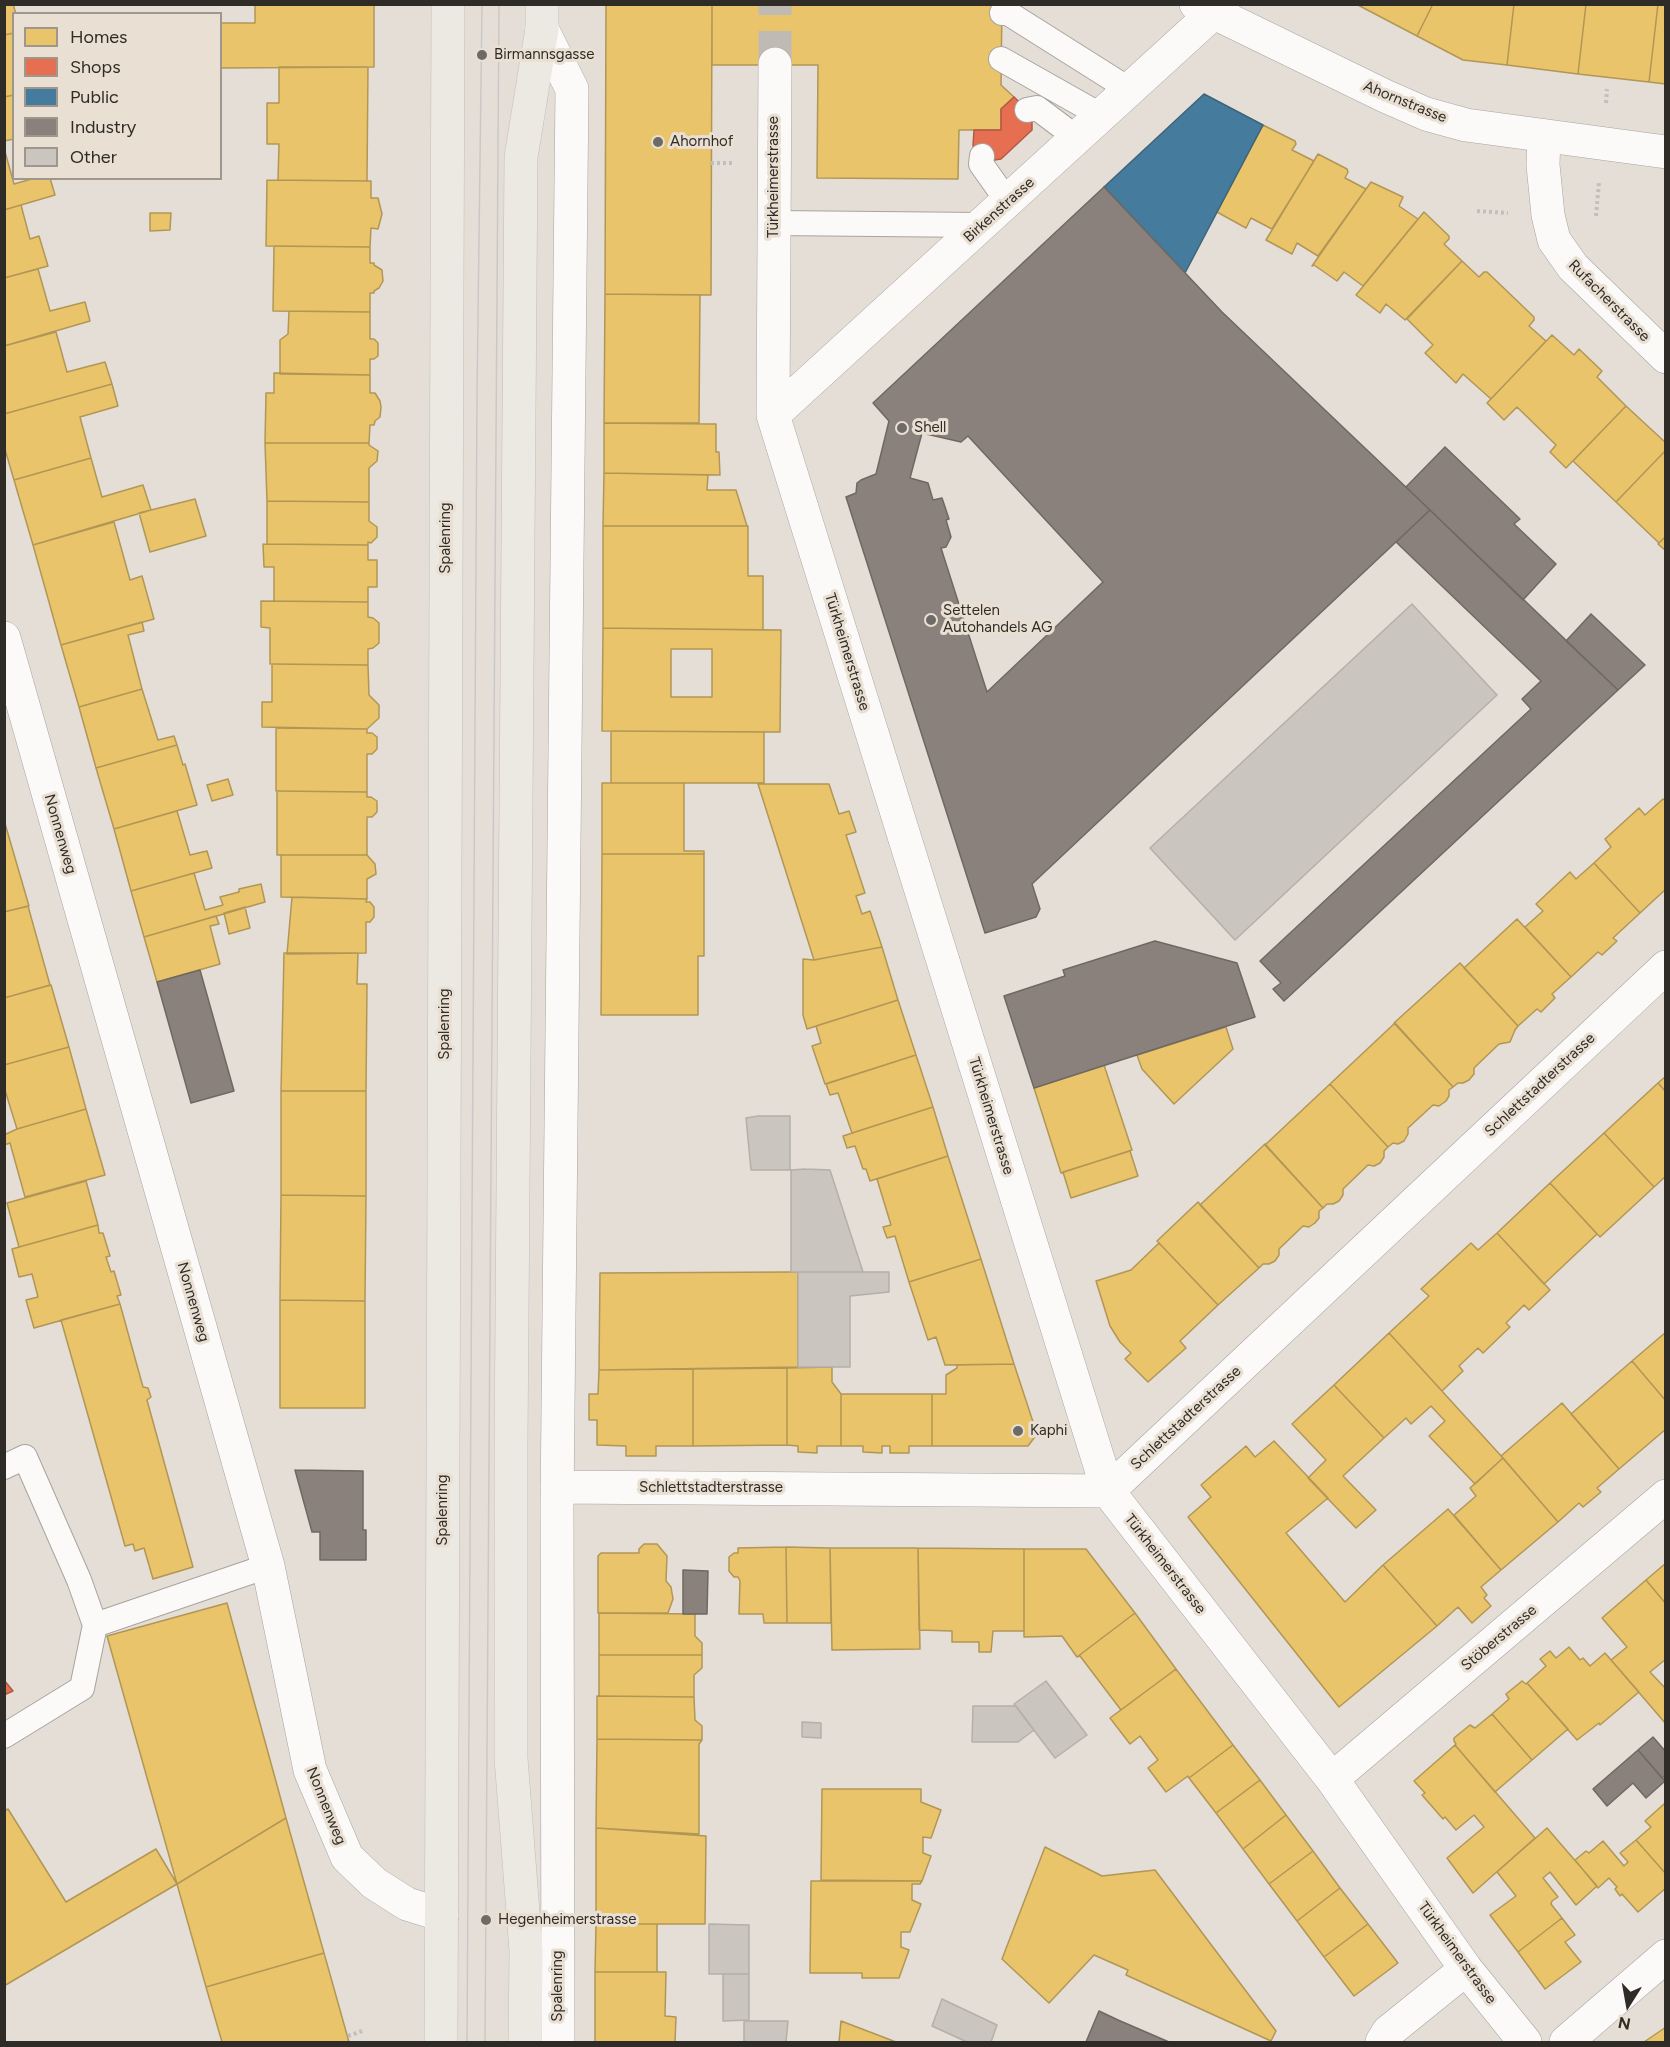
<!DOCTYPE html>
<meta charset="utf-8">
<style>
body{margin:0}
#map{position:relative;width:1670px;height:2047px;overflow:hidden;background:#e4ded7;font-family:Figtree,sans-serif}
canvas{display:block}
.frame{position:absolute;inset:0;border:6px solid #2f2c27;pointer-events:none}
.legend{position:absolute;left:12px;top:12px;width:210px;height:168px;box-sizing:border-box;background:#e9dfd2;border:2px solid #9f978e;margin:0;padding:8px 10px;list-style:none;font-size:18px;color:#2f2c27}
.legend li{display:flex;align-items:center;gap:12px;height:30px}
.legend b{width:30px;border:2px solid #9f978e}
.north{position:absolute;left:1598px;top:1975px;width:60px;height:60px;-webkit-text-stroke:4px #e9dfd2;paint-order:stroke;rotate:191deg;font-size:16px;font-weight:700;line-height:24px;text-align:center;color:#2f2c27}
.north::after{content:'';display:block;margin:auto;width:21px;height:27px;background:#2f2c27;clip-path:polygon(50% 0,100% 100%,50% 72%,0 100%)}
</style>
<div id="map">
<canvas width="1670" height="2047"></canvas>
<div class="frame"></div>
<ul class="legend">
<li><b style="height:16px;background:#e9c46a"></b>Homes</li>
<li><b style="height:16px;background:#e76f51"></b>Shops</li>
<li><b style="height:16px;background:#457b9d"></b>Public</li>
<li><b style="height:16px;background:#8a817c"></b>Industry</li>
<li><b style="height:16px;background:#cac5bf"></b>Other</li>
</ul>
<div class="north">N</div>
</div>
<script>
const c = document.querySelector('canvas').getContext('2d');
c.lineJoin = 'round';
function fillPath(path, color) { c.fillStyle = color; c.fill(path, 'evenodd'); }
const toPath = rows => new Path2D(rows.map(r => 'M' + r).join(''));
function trace(path, color, width, dash) { c.strokeStyle = color; c.lineWidth = width; c.lineCap = dash ? 'butt' : 'round'; c.setLineDash(dash || []); c.stroke(path); }
function label(font, color, halo, rows, align = 'center') {
  c.font = font + ' Figtree,sans-serif'; c.lineWidth = 6; c.setLineDash([]); c.textBaseline = 'middle'; c.strokeStyle = halo; c.fillStyle = color; for (const [text, x, y, turn = 0] of rows) {
    c.save(); c.translate(x, y); c.rotate((+turn || 0) * Math.PI / 180); c.textAlign = isNaN(turn) ? turn : align; if (halo) c.strokeText(text, 0, 0); c.fillText(text, 0, 0); c.restore();
  }
}
const homes = toPath([
 [4,4,13,4,16,14,14,14,14,33,4,35,4,4],
 [255,4,374,4,374,67,220,68,220,23,255,23,255,4],
 [606,4,712,4,711,295,605,294,606,4],
 [712,4,1002,4,1001,85,1014,97,1001,109,1001,130,959,130,958,179,817,178,818,65,712,65,712,4],
 [1356,4,1433,4,1417,36,1356,4],
 [1433,4,1514,4,1507,65,1463,60,1417,36,1433,4],
 [1514,4,1586,4,1578,74,1507,65,1514,4],
 [1586,4,1658,4,1649,82,1578,74,1586,4],
 [1658,4,1666,4,1666,84,1649,82,1658,4],
 [14,33,14,95,4,97,4,35,14,33],
 [279,67,368,67,367,181,278,180,279,144,267,144,267,103,279,103,279,67],
 [14,95,14,139,4,141,4,97,14,95],
 [1263,125,1295,141,1296,144,1292,150,1314,161,1272,229,1251,218,1246,228,1217,212,1263,125],
 [4,148,14,184,35,178,50,178,55,195,4,210,4,148],
 [1318,154,1347,169,1348,172,1345,178,1366,189,1318,256,1297,243,1292,254,1266,240,1318,154],
 [267,180,371,181,371,198,378,198,382,214,378,229,371,228,370,247,266,246,267,180],
 [1371,182,1403,197,1399,206,1418,219,1363,286,1344,272,1337,281,1314,265,1312,266,1371,182],
 [21,205,30,239,39,236,48,266,4,278,4,210,21,205],
 [1424,212,1449,236,1449,239,1444,244,1462,261,1405,320,1386,304,1380,313,1356,295,1424,212],
 [150,213,171,213,170,230,150,231,150,213],
 [274,246,370,247,370,263,374,263,374,265,382,270,383,281,379,288,374,291,374,293,370,293,370,312,273,311,274,246],
 [1462,261,1479,277,1484,272,1487,272,1534,317,1534,320,1529,326,1546,341,1491,399,1463,374,1456,383,1425,353,1433,345,1407,319,1462,261],
 [38,269,50,311,85,302,90,321,4,346,4,278,38,269],
 [605,294,700,295,699,423,604,423,605,294],
 [289,311,370,312,370,339,374,339,378,343,378,356,374,359,370,359,370,375,280,374,280,340,288,334,289,311],
 [56,332,67,372,105,362,112,384,4,414,4,346,56,332],
 [1552,335,1574,355,1579,349,1602,371,1597,377,1626,406,1566,468,1550,452,1556,445,1517,407,1504,420,1487,403,1552,335],
 [274,373,370,375,370,393,375,393,380,401,381,407,380,417,375,421,374,425,370,425,369,443,265,443,266,393,274,393,274,373],
 [112,384,118,406,80,417,91,458,14,480,4,446,4,414,112,384],
 [1626,406,1666,443,1666,450,1616,502,1573,461,1626,406],
 [604,423,716,424,716,452,719,452,720,475,604,473,604,423],
 [265,443,369,443,369,445,378,451,377,461,369,468,369,502,267,501,265,443],
 [1666,450,1666,536,1659,543,1616,502,1666,450],
 [91,458,102,497,143,485,151,510,33,545,14,480,91,458],
 [604,473,708,475,707,490,736,490,747,526,603,526,604,473],
 [195,499,206,536,150,552,139,513,195,499],
 [267,501,369,502,369,521,377,527,377,537,371,543,368,542,368,545,267,544,267,501],
 [114,522,130,580,142,576,154,619,61,645,33,545,114,522],
 [603,526,748,526,748,576,763,576,763,630,603,628,603,526],
 [1666,536,1666,551,1658,544,1666,536],
 [263,544,368,545,368,560,377,560,377,587,368,587,368,602,274,601,274,567,264,567,263,544],
 [261,601,368,602,368,617,373,618,379,623,379,643,373,648,368,649,368,665,270,664,270,628,261,627,261,601],
 [142,622,144,631,128,635,142,689,79,707,61,645,142,622],
 [603,628,781,630,780,732,602,731,603,628],
 [671,649,712,649,712,697,671,697,671,649],
 [272,664,368,665,369,695,379,705,379,718,367,729,262,727,262,702,272,702,272,664],
 [142,689,158,740,174,736,177,745,96,768,79,707,142,689],
 [276,728,367,729,367,733,372,733,377,737,377,749,372,754,367,754,367,792,276,791,276,728],
 [611,731,764,732,764,783,611,783,611,731],
 [177,745,183,765,185,764,197,805,114,829,96,768,177,745],
 [228,779,233,795,212,801,207,785,228,779],
 [602,783,684,783,684,851,704,851,704,854,602,854,602,783],
 [758,784,829,784,839,814,849,811,856,832,846,835,865,893,856,896,862,914,870,911,882,947,814,960,758,784],
 [277,791,367,792,367,797,371,797,377,801,377,812,372,817,367,817,367,855,277,855,277,791],
 [1663,799,1666,801,1666,889,1640,913,1594,863,1611,847,1605,839,1639,808,1645,815,1663,799],
 [177,811,190,855,207,851,212,868,131,891,114,829,177,811],
 [4,820,29,906,4,912,4,820],
 [602,854,704,854,704,956,698,956,698,1015,601,1015,602,854],
 [281,855,367,855,375,864,376,874,367,879,367,899,281,897,281,855],
 [1594,863,1640,913,1613,938,1617,941,1602,955,1598,952,1571,977,1525,927,1543,911,1536,904,1570,872,1576,879,1594,863],
 [194,873,205,910,223,905,220,897,239,892,239,889,261,884,265,902,144,937,131,891,194,873],
 [292,897,367,899,366,902,370,902,374,907,374,917,370,922,366,922,366,953,287,954,292,897],
 [28,906,50,985,4,998,4,912,28,906],
 [245,907,250,928,229,934,224,913,245,907],
 [216,916,219,924,210,926,220,964,157,982,144,937,216,916],
 [1517,919,1571,977,1552,994,1555,998,1541,1012,1537,1009,1518,1026,1464,968,1517,919],
 [882,947,898,1000,807,1029,803,1015,803,959,814,960,882,947],
 [284,953,358,953,357,984,367,984,366,1091,281,1091,284,953],
 [1460,963,1518,1026,1515,1030,1510,1042,1499,1044,1474,1068,1474,1074,1469,1080,1463,1083,1458,1083,1453,1087,1394,1023,1460,963],
 [51,985,69,1047,4,1065,4,998,51,985],
 [898,1000,916,1055,825,1084,812,1046,821,1043,816,1026,898,1000],
 [1395,1023,1453,1087,1449,1090,1449,1096,1446,1101,1439,1106,1433,1105,1408,1128,1408,1134,1404,1141,1398,1144,1393,1143,1388,1147,1330,1084,1395,1023],
 [1226,1027,1233,1049,1174,1104,1142,1069,1137,1055,1226,1027],
 [69,1047,86,1109,17,1129,4,1087,4,1065,69,1047],
 [916,1055,933,1107,852,1133,838,1093,830,1095,826,1084,916,1055],
 [1104,1065,1132,1150,1061,1173,1034,1088,1104,1065],
 [1666,1076,1666,1092,1658,1083,1666,1076],
 [1658,1083,1666,1092,1666,1176,1654,1187,1604,1133,1658,1083],
 [1330,1084,1388,1147,1384,1151,1384,1157,1380,1163,1374,1166,1368,1165,1343,1189,1343,1195,1339,1201,1333,1204,1327,1204,1323,1208,1265,1145,1330,1084],
 [281,1091,366,1091,366,1196,281,1195,281,1091],
 [933,1107,948,1156,870,1181,866,1169,863,1169,855,1146,847,1148,843,1136,933,1107],
 [86,1109,105,1175,25,1197,10,1143,4,1145,4,1135,17,1129,86,1109],
 [1604,1133,1654,1187,1600,1237,1550,1183,1604,1133],
 [1265,1144,1323,1208,1319,1211,1319,1218,1315,1223,1309,1227,1303,1226,1279,1249,1279,1255,1275,1261,1269,1264,1263,1264,1259,1268,1200,1205,1265,1144],
 [1130,1151,1138,1176,1071,1198,1063,1172,1130,1151],
 [948,1156,981,1259,909,1282,895,1236,887,1238,883,1227,891,1225,877,1179,948,1156],
 [86,1181,98,1225,19,1247,7,1203,86,1181],
 [1550,1183,1597,1234,1544,1284,1497,1233,1550,1183],
 [281,1195,366,1196,365,1301,280,1300,281,1195],
 [1198,1202,1259,1268,1218,1305,1157,1241,1198,1202],
 [98,1225,99,1233,103,1233,110,1256,106,1257,111,1272,114,1271,121,1295,117,1296,120,1304,34,1328,26,1300,38,1297,32,1274,19,1277,12,1249,98,1225],
 [1497,1233,1550,1290,1529,1310,1524,1305,1506,1323,1510,1327,1483,1353,1478,1348,1459,1366,1463,1371,1442,1391,1389,1333,1429,1296,1421,1289,1471,1243,1478,1250,1497,1233],
 [1159,1243,1218,1305,1180,1341,1186,1348,1148,1382,1125,1359,1131,1353,1120,1342,1110,1326,1096,1281,1131,1270,1159,1243],
 [981,1259,1014,1364,945,1365,936,1337,928,1340,909,1282,981,1259],
 [791,1272,798,1272,798,1367,599,1370,600,1273,791,1272],
 [280,1300,365,1301,365,1408,280,1408,280,1300],
 [120,1304,143,1387,148,1388,151,1397,147,1400,193,1567,153,1579,144,1548,135,1551,133,1544,125,1546,61,1320,120,1304],
 [1666,1332,1666,1401,1632,1361,1666,1332],
 [1389,1333,1503,1458,1475,1484,1429,1436,1445,1421,1431,1406,1411,1424,1406,1418,1384,1438,1334,1385,1389,1333],
 [1632,1361,1666,1401,1666,1429,1619,1469,1571,1414,1632,1361],
 [1014,1364,1037,1434,1028,1446,932,1446,932,1394,946,1394,946,1375,957,1368,957,1365,1014,1364],
 [832,1367,832,1382,841,1394,841,1446,817,1446,817,1453,798,1452,798,1446,787,1445,787,1368,832,1367],
 [787,1368,787,1445,693,1446,693,1369,787,1368],
 [693,1369,693,1446,656,1446,656,1456,626,1456,626,1446,597,1445,597,1420,589,1420,589,1394,598,1394,599,1370,693,1369],
 [1334,1385,1384,1438,1343,1476,1376,1510,1356,1528,1308,1478,1326,1460,1292,1424,1334,1385],
 [841,1394,932,1394,932,1446,909,1446,909,1453,890,1453,890,1446,882,1446,882,1453,863,1452,863,1446,841,1446,841,1394],
 [1562,1403,1619,1469,1597,1488,1601,1492,1583,1507,1579,1503,1558,1522,1501,1456,1562,1403],
 [1274,1441,1328,1498,1286,1533,1345,1602,1383,1565,1437,1626,1339,1707,1188,1517,1211,1497,1201,1485,1246,1446,1255,1457,1274,1441],
 [1503,1458,1558,1522,1501,1570,1454,1515,1476,1496,1470,1488,1503,1458],
 [1448,1509,1501,1570,1481,1587,1487,1595,1484,1598,1491,1606,1472,1623,1458,1607,1437,1626,1383,1565,1448,1509],
 [644,1544,657,1544,667,1556,666,1581,671,1587,673,1599,668,1613,598,1613,598,1556,601,1553,639,1553,639,1549,644,1544],
 [786,1547,787,1623,764,1623,763,1614,739,1614,740,1581,738,1577,734,1577,729,1571,729,1557,734,1553,738,1553,738,1548,786,1547],
 [786,1547,830,1548,831,1623,787,1623,786,1547],
 [830,1548,918,1548,920,1649,832,1650,830,1548],
 [918,1548,1024,1549,1024,1631,993,1631,991,1652,979,1652,979,1642,952,1642,952,1631,919,1630,918,1548],
 [1024,1549,1086,1549,1135,1613,1077,1657,1062,1636,1024,1637,1024,1549],
 [1666,1563,1666,1604,1646,1580,1666,1563],
 [1646,1580,1666,1604,1666,1659,1650,1672,1666,1689,1666,1724,1611,1660,1627,1647,1602,1618,1646,1580],
 [227,1603,286,1818,177,1884,107,1636,227,1603],
 [599,1613,695,1614,695,1636,702,1643,702,1655,599,1655,599,1613],
 [1135,1613,1176,1669,1121,1710,1080,1656,1077,1657,1135,1613],
 [1569,1647,1580,1660,1583,1658,1590,1666,1605,1653,1639,1692,1600,1725,1599,1723,1577,1740,1527,1683,1546,1666,1540,1659,1550,1651,1556,1658,1569,1647],
 [599,1655,702,1655,702,1668,694,1675,694,1697,599,1696,599,1655],
 [1176,1669,1233,1745,1189,1778,1188,1776,1166,1792,1148,1768,1158,1760,1140,1736,1130,1744,1110,1718,1176,1669],
 [1522,1681,1526,1684,1527,1683,1568,1729,1532,1760,1492,1714,1509,1699,1506,1694,1522,1681],
 [597,1696,694,1697,695,1720,702,1726,702,1740,597,1739,597,1696],
 [1492,1714,1532,1760,1495,1792,1455,1745,1456,1744,1454,1741,1454,1738,1470,1725,1475,1728,1492,1714],
 [597,1739,702,1740,699,1744,699,1834,596,1828,597,1739],
 [1233,1745,1260,1780,1216,1813,1189,1778,1233,1745],
 [1455,1745,1535,1838,1473,1893,1447,1858,1484,1827,1474,1815,1456,1830,1445,1817,1443,1819,1422,1795,1425,1793,1414,1781,1455,1745],
 [1260,1780,1286,1815,1243,1849,1216,1813,1260,1780],
 [822,1789,921,1789,921,1802,941,1810,931,1838,923,1837,923,1853,931,1856,922,1881,821,1880,822,1789],
 [1664,1804,1666,1806,1666,1874,1636,1840,1651,1827,1645,1821,1664,1804],
 [8,1809,66,1902,156,1849,177,1884,4,1986,4,1811,8,1809],
 [1286,1815,1313,1851,1269,1884,1243,1849,1286,1815],
 [286,1818,324,1953,206,1987,177,1884,286,1818],
 [596,1828,706,1836,705,1924,596,1924,596,1828],
 [1547,1828,1597,1886,1576,1905,1550,1872,1543,1878,1558,1897,1552,1901,1551,1904,1562,1918,1518,1952,1490,1915,1516,1896,1497,1872,1547,1828],
 [1636,1840,1666,1874,1666,1888,1638,1912,1622,1894,1620,1896,1615,1889,1617,1887,1609,1878,1598,1888,1575,1860,1586,1851,1589,1853,1603,1841,1624,1866,1628,1862,1620,1853,1636,1840],
 [1045,1847,1102,1876,1155,1870,1276,2031,1271,2041,1126,1975,1128,1970,1094,1955,1049,2003,1002,1959,1045,1847],
 [1313,1851,1340,1888,1297,1921,1269,1884,1313,1851],
 [811,1881,922,1881,920,1884,912,1884,912,1900,921,1904,910,1932,901,1932,901,1947,909,1950,899,1978,862,1978,862,1973,810,1973,811,1881],
 [1340,1888,1368,1924,1324,1957,1297,1921,1340,1888],
 [1562,1918,1575,1935,1565,1942,1581,1962,1545,1989,1518,1952,1562,1918],
 [596,1924,657,1924,657,1972,595,1972,596,1924],
 [1368,1924,1398,1963,1354,1996,1324,1957,1368,1924],
 [324,1953,349,2042,222,2042,206,1987,324,1953],
 [595,1972,666,1972,665,2016,676,2017,675,2042,595,2042,595,1972],
 [841,2021,896,2042,839,2042,841,2021],
 [1666,2027,1666,2042,1644,2042,1666,2027]
]);
fillPath(homes, '#e9c46a');
trace(homes, '#b19656', 1.5);
const shops = toPath([
 [1014,97,1032,114,1032,130,1001,159,988,161,973,146,974,130,1001,130,1001,109,1014,97],
 [4,1680,13,1691,4,1695,4,1680]
]);
fillPath(shops, '#e76f51');
trace(shops, '#b05b44', 1.5);
const public = toPath([
 [1204,94,1263,125,1185,273,1104,187,1204,94]
]);
fillPath(public, '#457b9d');
trace(public, '#3e637a', 1.5);
const industry = toPath([
 [1104,187,1222,312,1430,510,1032,884,1040,909,1036,917,985,933,846,497,856,493,857,483,861,480,876,474,877,470,889,421,873,403,1104,187],
 [922,433,961,442,968,436,1103,582,987,692,941,548,946,547,951,537,946,520,949,519,942,498,933,500,928,483,910,478,922,433],
 [1445,447,1520,519,1514,524,1556,564,1523,600,1406,487,1445,447],
 [1430,510,1618,690,1284,1001,1273,989,1281,983,1260,961,1531,709,1522,699,1541,681,1396,542,1430,510],
 [1591,614,1645,665,1618,690,1566,641,1591,614],
 [1155,941,1237,963,1255,1017,1034,1088,1004,996,1065,976,1063,970,1155,941],
 [200,970,234,1091,191,1103,157,982,200,970],
 [295,1470,363,1471,363,1530,366,1530,366,1560,320,1560,320,1532,312,1532,295,1470],
 [683,1570,708,1571,707,1614,683,1614,683,1570],
 [1653,1737,1666,1752,1666,1775,1662,1778,1638,1750,1653,1737],
 [1638,1750,1665,1781,1646,1798,1633,1783,1607,1806,1593,1789,1638,1750],
 [1099,2011,1118,2020,1169,2042,1086,2042,1099,2011]
]);
fillPath(industry, '#8a817c');
trace(industry, '#6f6862', 1.5);
const building = toPath([
 [1412,604,1497,695,1235,940,1150,848,1412,604],
 [758,1116,790,1116,790,1170,751,1170,746,1118,758,1116],
 [805,1169,830,1170,863,1272,791,1272,791,1170,805,1169],
 [798,1272,889,1272,889,1292,850,1296,850,1367,798,1367,798,1272],
 [1046,1681,1087,1735,1055,1758,1014,1704,1046,1681],
 [973,1706,1016,1706,1034,1730,1018,1742,972,1742,973,1706],
 [802,1722,821,1723,821,1738,802,1737,802,1722],
 [709,1924,749,1925,749,1974,709,1974,709,1924],
 [723,1974,749,1974,749,2020,723,2021,723,1974],
 [942,1999,997,2025,991,2042,967,2042,932,2026,942,1999],
 [744,2021,788,2021,786,2042,744,2042,744,2021]
]);
fillPath(building, '#cac5bf');
trace(building, '#b3afa9', 1.5);
trace(toPath([
 [775,64,775,4]
]), '#c0bab4', 33, [33, 16]);
const service = toPath([
 [1002,13,1008,13,1130,90],
 [1001,59,1102,116],
 [1027,110,1037,108,1077,138],
 [982,156,981,164,1008,202],
 [774,223,981,225],
 [4,1467,25,1457,79,1580,95,1625],
 [4,1736,82,1688,95,1625,268,1566]
]);
const minor = toPath([
 [542,29,572,89,557,1502,558,2042],
 [775,64,773,415,1108,1491,1332,1779,1466,1969,1525,2042],
 [1544,136,1543,165,1548,215,1554,240,1573,267,1666,357],
 [773,415,1223,4],
 [4,638,268,1566,310,1770,347,1857,374,1883,407,1904,442,1915],
 [557,1487,1108,1491,1666,967],
 [1332,1779,1666,1496],
 [1382,2042,1388,2032,1466,1969],
 [1566,2042,1666,1956]
]);
const secondary = toPath([
 [1196,4,1385,96,1426,114,1466,125,1666,152]
]);
const primary = toPath([
 [441,2042,448,4],
 [525,2042,526,1951,511,1758,511,1443,521,157,542,29,542,4]
]);
trace(service, '#a8a39e', 26);
trace(minor, '#a8a39e', 34);
trace(secondary, '#a8a39e', 34);
trace(primary, '#c0bdba', 34);
trace(toPath([
 [1606,103,1607,89],
 [711,163,735,163],
 [1477,211,1508,213],
 [1596,216,1599,182],
 [348,2036,365,2030]
]), '#c1bfbc', 4, [3, 3]);
trace(service, '#fbfaf9', 24);
trace(minor, '#fbfaf9', 33);
trace(secondary, '#fbfaf9', 33);
trace(primary, '#ece9e2', 33);
trace(toPath([
 [467,2042,477,396,482,4],
 [485,2042,499,4]
]), '#cac8c6', 1.5);
for (const [x, y, r, color] of [
 [482,55,6,"#6e6a65"],
 [658,142,6,"#6e6a65"],
 [902,428,6,"#6e6a65"],
 [931,620,6,"#6e6a65"],
 [1018,1431,6,"#6e6a65"],
 [486,1920,6,"#6e6a65"]
]) { const dot = new Path2D(); dot.arc(x, y, r, 0, 2 * Math.PI); c.fillStyle = color; c.fill(dot); trace(dot, '#e9dfd2', 2); }
label('15px', '#2f2c27', '#e9dfd2', [
 ["Birmannsgasse",494,55],
 ["Ahornhof",670,142],
 ["Shell",914,428],
 ["Settelen",943,611],
 ["Autohandels AG",943,628],
 ["Kaphi",1030,1431],
 ["Hegenheimerstrasse",498,1920]
], 'left');
label('15px', '#2f2c27', '#e9dfd2', [
 ["Ahornstrasse",1405,102,22],
 ["Türkheimerstrasse",774,177,-90],
 ["Birkenstrasse",999,210,-42],
 ["Rufacherstrasse",1609,301,45],
 ["Spalenring",446,538,-90],
 ["Türkheimerstrasse",847,652,73],
 ["Nonnenweg",60,834,74],
 ["Spalenring",445,1024,-90],
 ["Schlettstadterstrasse",1540,1085,-43],
 ["Türkheimerstrasse",991,1116,73],
 ["Nonnenweg",193,1302,74],
 ["Schlettstadterstrasse",1186,1418,-43],
 ["Schlettstadterstrasse",711,1488],
 ["Spalenring",443,1510,-90],
 ["Türkheimerstrasse",1165,1564,52],
 ["Stöberstrasse",1499,1638,-40],
 ["Nonnenweg",326,1806,68],
 ["Türkheimerstrasse",1457,1953,54],
 ["Spalenring",558,1986,-90]
]);
</script>
